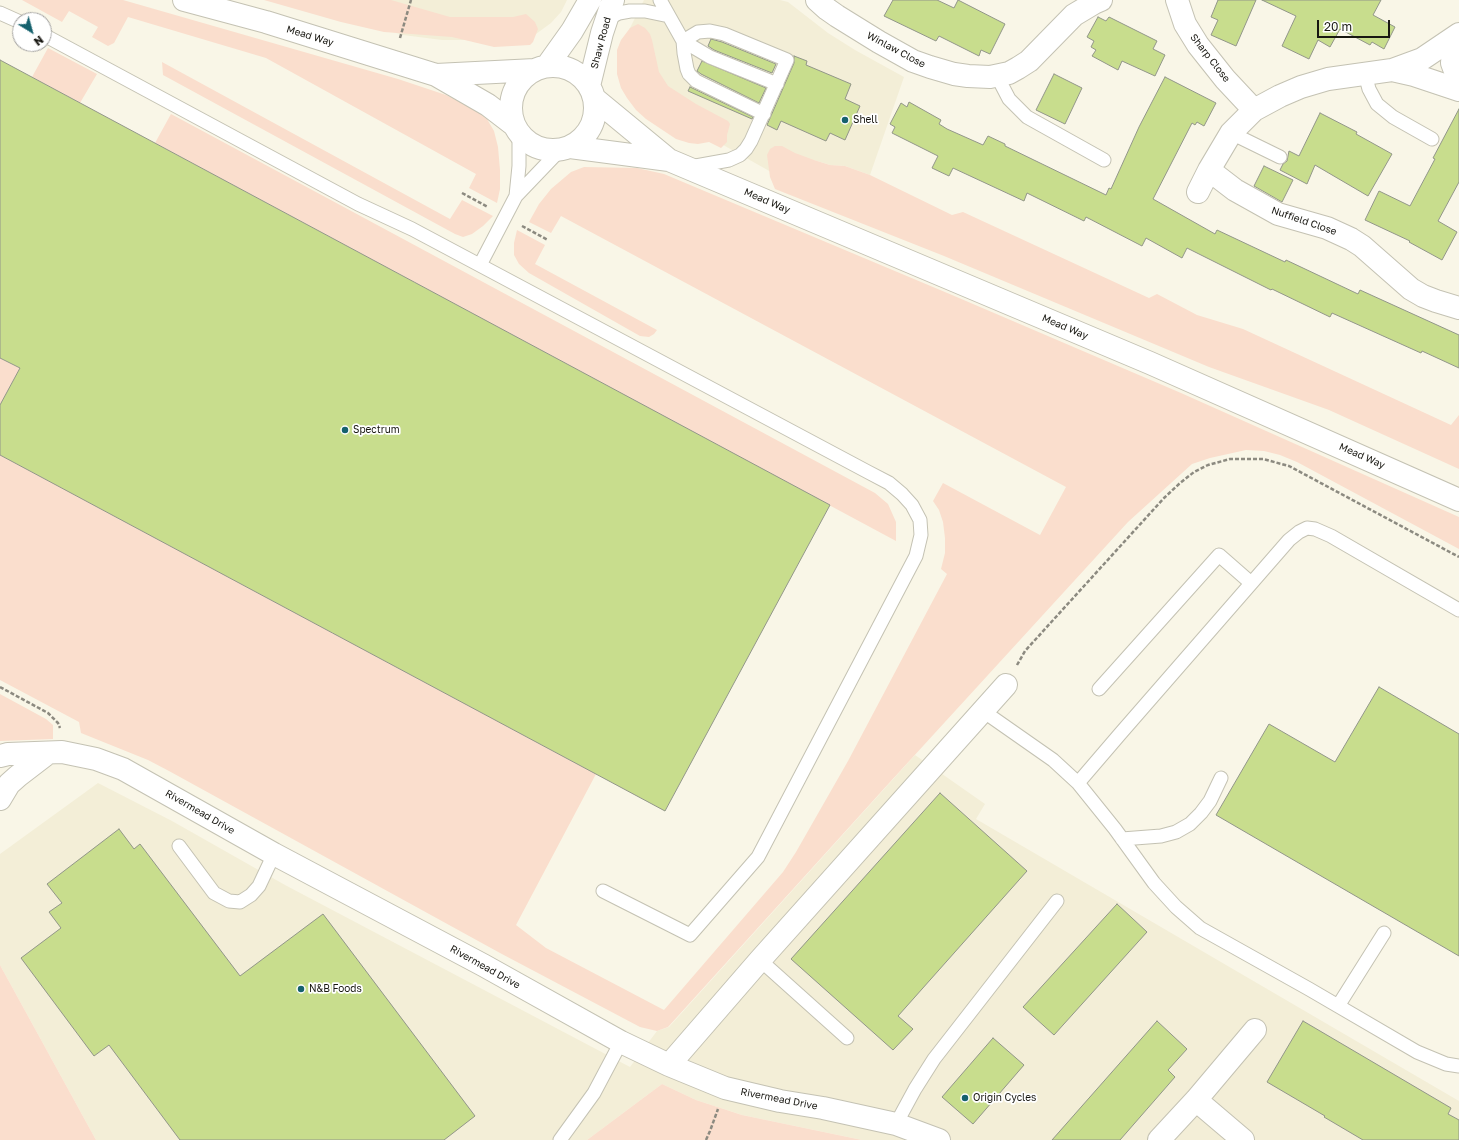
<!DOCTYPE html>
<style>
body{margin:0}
#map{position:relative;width:1459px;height:1140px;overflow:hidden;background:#f9f6e7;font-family:"Golos Text",sans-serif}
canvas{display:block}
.north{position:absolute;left:12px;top:12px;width:40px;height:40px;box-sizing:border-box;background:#fff;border:1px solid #a3a2a0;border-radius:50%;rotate:143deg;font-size:11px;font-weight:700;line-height:16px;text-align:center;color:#181711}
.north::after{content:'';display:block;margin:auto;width:14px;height:18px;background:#15616d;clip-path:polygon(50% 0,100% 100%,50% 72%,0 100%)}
.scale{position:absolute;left:1317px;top:20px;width:73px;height:18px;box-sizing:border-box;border:2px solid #181711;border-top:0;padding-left:5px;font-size:12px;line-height:14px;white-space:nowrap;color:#181711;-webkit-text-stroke:3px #fff;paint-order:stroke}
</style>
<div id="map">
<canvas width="1459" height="1140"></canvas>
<div class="north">N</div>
<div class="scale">20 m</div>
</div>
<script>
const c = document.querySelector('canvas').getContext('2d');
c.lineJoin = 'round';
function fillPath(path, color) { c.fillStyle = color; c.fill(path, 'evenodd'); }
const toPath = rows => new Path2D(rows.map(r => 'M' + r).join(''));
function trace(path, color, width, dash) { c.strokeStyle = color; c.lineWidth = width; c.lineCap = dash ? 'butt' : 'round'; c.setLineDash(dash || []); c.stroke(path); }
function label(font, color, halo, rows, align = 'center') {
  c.font = font + ' "Golos Text",sans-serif'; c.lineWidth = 3.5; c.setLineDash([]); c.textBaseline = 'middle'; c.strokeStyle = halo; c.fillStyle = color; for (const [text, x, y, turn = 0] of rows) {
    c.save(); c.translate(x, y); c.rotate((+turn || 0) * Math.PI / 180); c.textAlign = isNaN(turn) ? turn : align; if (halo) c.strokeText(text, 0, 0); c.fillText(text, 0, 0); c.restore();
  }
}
fillPath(toPath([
 [281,0,567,0,561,12,551,23,536,34,519,40,442,40,403,35],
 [644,0,780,0,788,2,828,33,855,50,904,77,870,175,845,166,830,165,814,160,771,172,695,129,628,32],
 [915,755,985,804,976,819,1459,1101,1459,1140,862,1140,742,1115,696,1100,662,1084,587,1140,96,1140,0,965,0,854,98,783,172,821,285,885,630,1067,657,1031,669,1027]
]), '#f3eed7');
fillPath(toPath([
 [22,0,123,0,398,79,446,95,474,109,487,119,494,131,498,147,500,170,500,189,497,203,469,188,476,174,266,58,128,17,114,43,108,46,92,37,98,27,69,11,62,22],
 [264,0,391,0,450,17,513,17,526,14,535,22,538,29,533,42,530,45,494,47,452,37,384,32,341,22],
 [638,24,645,28,650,34,652,40,659,72,668,86,696,104,728,121,730,124,727,135,727,142,721,148,709,142,698,144,689,143,676,139,646,119,636,110,627,98,621,88,617,74,617,50,621,40,630,28],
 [48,48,97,74,80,103,32,77],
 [162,62,450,219,462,200,493,216,483,226,472,234,463,237,455,234,163,75],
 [171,114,875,493,888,504,896,522,896,541,155,143],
 [775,146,782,146,795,153,814,160,830,165,845,166,870,175,952,215,963,212,1149,298,1157,294,1197,315,1243,329,1451,425,1459,415,1459,469,1329,410,1209,367,944,256,775,189,770,177,767,155,770,149],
 [584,167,637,168,664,174,952,295,1181,393,1459,517,1459,549,1297,462,1280,455,1264,451,1246,450,1210,458,1192,464,1128,522,891,781,668,1027,657,1031,640,1027,500,953,169,771,148,760,81,733,79,722,0,680,0,455,596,774,516,925,546,948,664,1010,783,872,796,852,848,761,947,574,941,569,945,553,945,538,943,522,939,510,933,501,943,483,1040,535,1066,487,561,216,551,233,529,222,539,204,551,189,571,172],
 [517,230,545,245,535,264,657,330,654,334,649,337,640,336,529,273,519,264,514,255,514,243],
 [0,358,20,368,0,405],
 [0,694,46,719,53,725,53,739,0,741],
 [0,965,96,1140,0,1140],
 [662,1084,696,1100,742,1115,862,1140,587,1140]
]), '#fadecd');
const building = toPath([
 [893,0,937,0,954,8,958,0,1005,24,990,54,981,50,979,56,939,36,936,41,884,16,893,0],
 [1218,0,1256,0,1236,46,1211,35,1218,20,1211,17,1218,0],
 [1262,0,1381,0,1373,15,1395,27,1384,49,1372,42,1370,45,1340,29,1330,47,1318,40,1309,59,1282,46,1296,16,1262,0],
 [1098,17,1106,21,1109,17,1157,41,1153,49,1165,55,1155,76,1122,61,1118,70,1092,56,1096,50,1091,47,1094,41,1087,37,1098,17],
 [711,39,722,42,776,64,772,73,714,50,708,46,711,39],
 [794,56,807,61,806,65,851,84,845,99,860,106,845,140,830,133,826,141,781,121,777,130,767,125,794,63,794,56],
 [0,60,830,505,665,811,0,455,0,405,20,368,0,358,0,60],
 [702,61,766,88,759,103,701,74,697,71,702,61],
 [1054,74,1082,88,1065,124,1036,110,1054,74],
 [1165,77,1216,103,1204,126,1197,122,1195,125,1192,123,1153,199,1215,234,1217,230,1285,262,1286,260,1358,294,1360,290,1459,335,1459,368,1422,351,1421,353,1332,313,1330,317,1272,289,1271,290,1187,248,1182,258,1146,238,1142,246,1086,217,1084,221,1027,193,1024,201,953,168,949,176,932,168,938,156,892,133,895,127,890,124,901,103,907,107,909,102,941,120,939,124,947,129,983,145,988,136,1005,144,1005,146,1106,195,1109,188,1111,189,1139,127,1165,77],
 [690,87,753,117,752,119,688,91,690,87],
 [1459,109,1459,182,1438,221,1457,232,1442,260,1409,242,1410,241,1365,220,1379,191,1410,206,1435,159,1433,158,1459,109],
 [1320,113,1357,132,1356,134,1392,154,1368,196,1315,165,1307,184,1280,170,1283,164,1287,161,1289,151,1299,156,1320,113],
 [1264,166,1293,180,1282,202,1254,186,1264,166],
 [1379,687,1459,734,1459,956,1216,815,1269,724,1335,762,1379,687],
 [940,793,1027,871,898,1016,913,1029,893,1050,791,959,940,793],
 [119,829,134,849,140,844,240,976,323,914,475,1116,444,1140,180,1140,109,1045,94,1056,21,958,61,928,49,912,62,903,47,884,119,829],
 [1117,904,1147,932,1054,1035,1023,1007,1117,904],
 [1157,1021,1187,1049,1168,1070,1175,1077,1120,1140,1052,1140,1157,1021],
 [1303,1021,1451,1108,1448,1114,1459,1120,1459,1140,1363,1140,1324,1117,1325,1116,1267,1082,1303,1021],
 [993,1038,1024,1065,973,1124,942,1097,993,1038]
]);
fillPath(building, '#c8dd8d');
trace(building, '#929689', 1);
const lane = toPath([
 [660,0,683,41,710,57,777,84],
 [0,13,20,22],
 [607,19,619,13,630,11,645,11,669,16],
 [44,35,358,204,412,229,868,472,889,483,902,494,912,505,920,520,921,535,916,556,758,857,690,935,603,891],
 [683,41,698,32,710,31,724,34,787,60,751,141,746,149,740,155,729,160,690,167],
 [683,41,684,53,687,69,689,74,696,81,764,114],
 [1365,74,1369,89,1377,104,1393,117,1432,139],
 [997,76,1009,99,1027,117,1104,160],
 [1231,133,1280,157],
 [516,196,519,166,519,134],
 [480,265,516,196,560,150],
 [1099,689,1219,555,1251,583],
 [983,711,1053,760,1078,783,1115,829,1154,883,1176,907,1200,928,1309,989,1417,1052,1446,1064,1459,1066],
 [1078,783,1120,734,1289,540,1299,532,1307,528,1315,529,1331,536,1459,610],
 [1122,839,1161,836,1176,832,1190,824,1201,813,1210,801,1221,778],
 [179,846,214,893,229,901,240,902,251,895,259,886,274,854],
 [760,960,847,1038],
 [1338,1006,1384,933],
 [896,1124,915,1089,934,1059,1057,901],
 [560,1140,594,1093,621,1042]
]);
const street = toPath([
 [817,0,827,9,837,16,879,42,913,61,930,67,954,74,968,76,990,77,1009,73,1018,68,1029,61,1074,15,1094,3,1101,0],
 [1177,0,1185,24,1198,45,1225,79,1254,110],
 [1392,70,1422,59,1459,34],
 [1459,90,1414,75,1392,70,1328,79,1301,87,1280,96,1254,110,1231,133,1209,170,1235,190,1278,214,1327,228,1351,239,1362,246,1411,289,1423,296,1436,301,1459,308],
 [1198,192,1209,170],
 [0,756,8,754,62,752,96,759,123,769,274,854,483,965,621,1042,669,1065,725,1088,780,1101,823,1108,896,1124,939,1140],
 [0,799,9,784,18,776,48,753],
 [669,1065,760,960,1006,685],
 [1196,1100,1243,1140],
 [1159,1140,1196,1100,1255,1030]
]);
const secondary = toPath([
 [184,0,266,22,436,75,488,105,514,125],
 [1459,35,1456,39,1453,51,1452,63,1456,74,1459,80],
 '511 108a42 42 0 1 1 84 0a42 42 0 1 1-84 0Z',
 [547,66,572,31,590,0],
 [436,75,535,70],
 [589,86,602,33,613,0],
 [595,99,669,160],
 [570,147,669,160,1150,363,1459,500]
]);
trace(lane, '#c4c2b3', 15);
trace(street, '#c4c2b3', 24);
trace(secondary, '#c4c2b3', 24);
trace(toPath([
 [400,38,411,0],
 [462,193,488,207],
 [522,226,548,240],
 [1017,665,1025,651,1164,498,1179,484,1194,472,1208,465,1230,459,1263,459,1289,466,1459,557],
 [0,687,48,713,58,723,60,728],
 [706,1140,710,1131,718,1109]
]), '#8c8a80', 2.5, [4, 2]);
trace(lane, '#fff', 13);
trace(street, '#fff', 22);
trace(secondary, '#fff', 22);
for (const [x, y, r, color] of [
 [845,120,4,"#15616d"],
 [345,430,4,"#15616d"],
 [301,989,4,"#15616d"],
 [965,1098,4,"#15616d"]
]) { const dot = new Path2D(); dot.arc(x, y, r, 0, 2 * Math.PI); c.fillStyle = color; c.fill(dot); trace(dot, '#fff', 1.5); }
label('10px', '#181711', '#fff', [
 ["Mead Way",310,36,17],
 ["Shaw Road",601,43,-75],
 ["Winlaw Close",896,50,28],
 ["Sharp Close",1210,58,52],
 ["Mead Way",767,201,23],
 ["Nuffield Close",1304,221,19],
 ["Mead Way",1065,327,23],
 ["Mead Way",1362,456,24],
 ["Rivermead Drive",200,812,30],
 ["Rivermead Drive",485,967,29],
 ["Rivermead Drive",779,1099,11]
]);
label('10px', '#181711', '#fff', [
 ["Shell",853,120],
 ["Spectrum",353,430],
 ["N&B Foods",309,989],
 ["Origin Cycles",973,1098]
], 'left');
</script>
